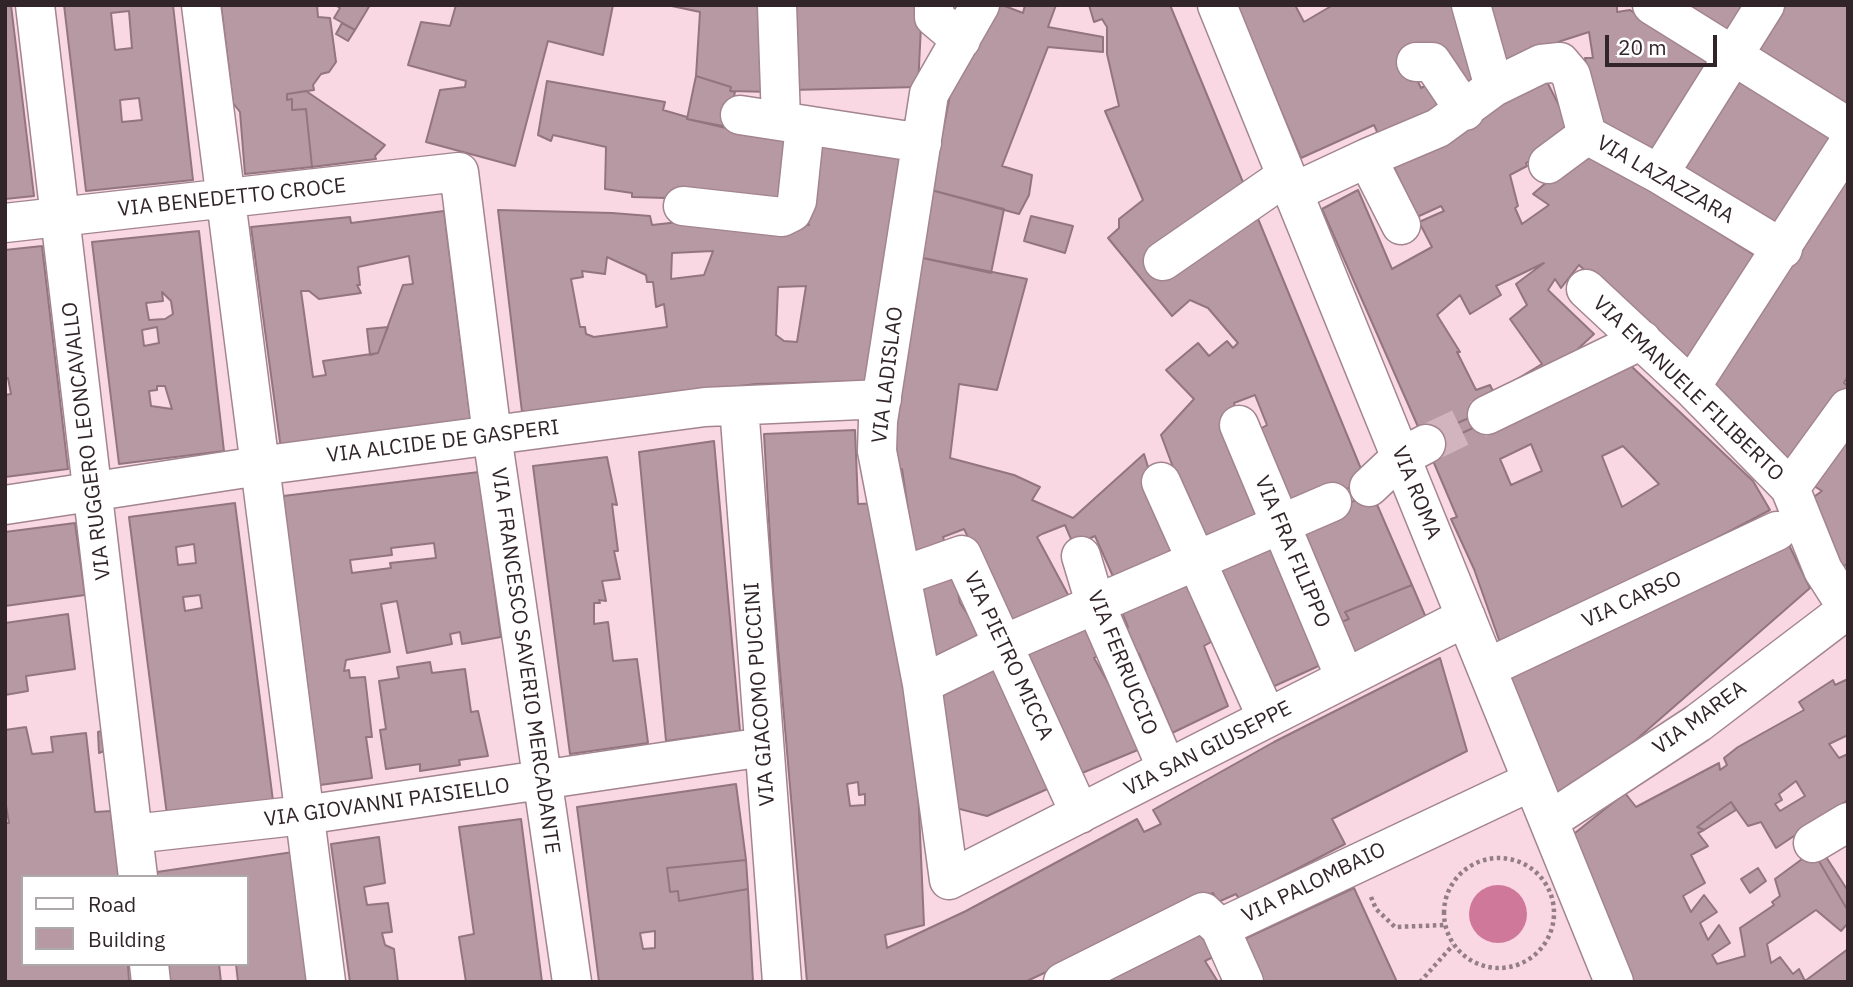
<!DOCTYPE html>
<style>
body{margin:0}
#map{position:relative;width:1853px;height:987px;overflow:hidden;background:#f9d8e3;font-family:"IBM Plex Sans",sans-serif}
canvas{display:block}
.frame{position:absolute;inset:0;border:7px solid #312529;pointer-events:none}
.legend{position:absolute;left:21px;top:875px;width:228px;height:91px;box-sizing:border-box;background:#fff;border:2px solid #ada8a9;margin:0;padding:9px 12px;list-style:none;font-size:21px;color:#312529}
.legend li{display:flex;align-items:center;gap:14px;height:35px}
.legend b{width:35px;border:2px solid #ada8a9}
.scale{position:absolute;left:1605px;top:35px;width:112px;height:32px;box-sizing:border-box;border:4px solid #312529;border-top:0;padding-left:9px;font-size:21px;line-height:24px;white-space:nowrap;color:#312529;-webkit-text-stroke:5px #fff;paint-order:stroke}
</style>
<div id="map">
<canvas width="1853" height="987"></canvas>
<div class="frame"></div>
<ul class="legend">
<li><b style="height:9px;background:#fff"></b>Road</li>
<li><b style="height:19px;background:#b799a3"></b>Building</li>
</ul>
<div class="scale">20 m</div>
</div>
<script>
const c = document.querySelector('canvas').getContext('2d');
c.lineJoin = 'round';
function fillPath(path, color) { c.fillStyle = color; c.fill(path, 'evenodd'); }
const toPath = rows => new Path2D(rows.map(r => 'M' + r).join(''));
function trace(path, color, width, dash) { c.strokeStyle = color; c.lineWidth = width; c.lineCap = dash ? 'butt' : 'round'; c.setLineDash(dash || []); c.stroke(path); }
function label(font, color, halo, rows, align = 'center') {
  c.font = font + ' "IBM Plex Sans",sans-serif'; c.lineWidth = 5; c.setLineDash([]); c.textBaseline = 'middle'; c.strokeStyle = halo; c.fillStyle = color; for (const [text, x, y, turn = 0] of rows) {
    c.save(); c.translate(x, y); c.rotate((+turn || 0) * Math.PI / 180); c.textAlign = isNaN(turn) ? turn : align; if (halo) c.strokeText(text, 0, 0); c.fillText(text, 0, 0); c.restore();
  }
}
fillPath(toPath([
 '1469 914a29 29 0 1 1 58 0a29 29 0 1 1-58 0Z'
]), '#cf7899');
const building = toPath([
 [5,5,11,5,34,196,5,199,5,5],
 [64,5,173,5,193,180,86,191,64,5],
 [129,11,132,48,115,50,111,13,129,11],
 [139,98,142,120,122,122,120,100,139,98],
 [221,5,317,5,318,17,330,18,336,62,329,72,321,74,313,85,314,90,287,94,287,100,292,99,292,110,306,109,312,167,245,174,240,112,233,103,221,5],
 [335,5,370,5,355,30,334,18,340,8,335,5],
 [456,5,613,5,603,55,548,41,515,166,426,142,440,90,465,87,466,81,408,65,421,22,450,26,456,5],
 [667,5,771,5,772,92,730,91,731,87,696,76,700,12,667,5],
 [781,5,922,5,918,87,790,90,781,5],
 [988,5,1002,5,1023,13,1025,5,1056,5,1048,27,1103,37,1103,52,1048,47,1002,166,1032,175,1029,195,1019,214,931,190,951,90,988,5],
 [1089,5,1170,5,1366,481,1295,510,1260,429,1267,425,1255,395,1234,403,1264,518,1201,542,1161,435,1194,399,1166,370,1198,343,1209,356,1227,341,1233,348,1238,343,1208,308,1190,300,1172,316,1108,238,1119,228,1119,219,1143,200,1105,111,1119,106,1107,54,1107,27,1102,19,1094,22,1089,5],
 [1236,5,1295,5,1304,22,1333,5,1462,5,1478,80,1453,89,1406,57,1421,88,1436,80,1454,107,1384,147,1374,125,1301,158,1236,5],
 [1480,5,1617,5,1617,12,1630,10,1709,63,1650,158,1593,127,1585,58,1593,58,1589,32,1561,41,1501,72,1480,5],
 [1665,5,1746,5,1725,43,1665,5],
 [1774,5,1848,5,1848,114,1745,55,1774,5],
 [342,23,355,30,348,41,336,34,342,23],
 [1542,72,1573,133,1526,163,1527,166,1510,175,1518,206,1515,208,1522,224,1549,205,1533,194,1585,149,1759,258,1685,362,1579,265,1561,288,1555,279,1548,290,1594,334,1550,375,1485,411,1423,438,1322,209,1358,190,1392,269,1432,247,1419,222,1444,211,1441,206,1417,217,1391,161,1542,72],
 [1544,263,1516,284,1527,305,1510,319,1542,364,1494,393,1490,385,1476,390,1457,352,1460,352,1437,315,1460,295,1470,314,1501,295,1496,286,1544,263],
 [1732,74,1832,136,1772,234,1672,173,1732,74],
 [696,76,731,87,730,91,735,92,726,128,687,119,696,76],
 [547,81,665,102,663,110,687,117,687,119,793,140,782,205,733,200,632,197,632,193,605,189,606,147,553,135,551,141,538,135,547,81],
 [306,91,385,145,375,156,376,159,312,167,306,109,292,110,292,99,287,100,287,94,306,91],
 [812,143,903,156,870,381,756,384,522,412,498,210,612,213,650,216,652,225,688,221,809,225,804,212,812,143],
 [713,251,704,275,671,279,672,253,713,251],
 [607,257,646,275,647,282,653,282,656,307,664,304,667,327,594,337,586,334,585,327,580,327,571,279,583,277,582,271,605,274,607,257],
 [806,286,797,342,784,341,776,335,778,287,806,286],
 [1848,163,1848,376,1844,383,1848,386,1848,396,1790,471,1705,391,1848,163],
 [931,190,1004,209,991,273,918,257,931,190],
 [444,211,471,423,281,449,251,227,350,217,351,223,444,211],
 [409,256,413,284,403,285,378,353,323,361,326,375,313,377,301,291,309,291,319,299,361,293,357,285,360,285,358,267,409,256],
 [1031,216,1073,226,1065,253,1024,241,1031,216],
 [199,231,224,451,119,464,92,242,199,231],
 [162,292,171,301,173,314,165,319,149,320,146,303,163,301,162,292],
 [157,327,159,343,144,346,142,330,157,327],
 [157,386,165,386,172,409,151,406,149,391,157,390,157,386],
 [42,246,68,469,5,477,5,395,11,394,8,378,5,379,5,250,42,246],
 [918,257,1027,279,997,390,959,384,950,458,1014,475,1040,487,1032,500,1073,518,1144,454,1175,554,1115,581,1095,536,1074,546,1065,525,1042,534,1037,537,1073,604,1012,628,964,529,943,537,947,552,916,564,902,469,895,471,886,441,918,257],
 [388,327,378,353,370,355,367,329,388,327],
 [1630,365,1753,481,1770,510,1503,651,1474,569,1451,519,1457,517,1428,449,1490,420,1630,365],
 [1531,444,1542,471,1511,485,1500,459,1531,444],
 [1623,446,1659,484,1622,507,1602,456,1623,446],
 [1485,411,1490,420,1428,449,1423,438,1485,411],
 [1848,418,1848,562,1840,572,1808,501,1822,491,1806,481,1848,418],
 [855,430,858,504,879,503,918,788,924,925,885,935,887,948,966,911,1137,819,1144,832,1161,824,1153,810,1274,742,1440,658,1467,751,1332,819,1345,844,1239,899,1236,894,1218,902,1213,893,1025,982,807,982,773,590,764,434,855,430],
 [858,782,859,795,865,794,865,805,850,806,847,784,858,782],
 [714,441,740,731,666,741,639,452,714,441],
 [607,457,617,505,612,504,618,551,614,551,620,579,602,581,606,601,599,600,600,603,594,603,594,624,608,622,613,661,637,659,648,743,570,754,533,466,607,457],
 [479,472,501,637,462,644,460,632,450,634,452,644,407,653,397,601,381,604,390,652,346,660,344,671,349,670,350,678,365,677,372,737,366,737,372,778,320,785,283,496,479,472],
 [434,543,436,558,390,563,391,568,352,573,350,560,392,555,391,548,434,543],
 [1372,493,1412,585,1345,612,1349,619,1334,625,1294,527,1372,493],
 [235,503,273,801,167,815,129,517,235,503],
 [194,544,196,563,178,565,176,547,194,544],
 [200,595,202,608,185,611,183,597,200,595],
 [75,523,85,595,5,606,5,532,75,523],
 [1787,541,1810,588,1629,746,1556,802,1509,676,1787,541],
 [1275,546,1323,664,1259,693,1209,571,1275,546],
 [953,566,960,603,984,638,932,661,914,578,953,566],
 [1187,579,1211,642,1204,646,1228,706,1172,733,1153,687,1146,689,1139,674,1146,671,1139,654,1132,657,1121,630,1128,627,1120,607,1187,579],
 [1412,585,1430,627,1347,660,1334,625,1349,619,1345,612,1412,585],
 [68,614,75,669,26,676,28,691,5,695,5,623,68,614],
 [1083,622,1101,654,1094,658,1145,747,1082,773,1017,648,1083,622],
 [996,659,1054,786,987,816,952,807,930,687,996,659],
 [430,662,432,673,465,669,471,712,478,711,488,756,459,760,460,765,420,771,420,764,386,769,380,730,386,729,379,681,399,678,397,667,430,662],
 [1848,679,1848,735,1829,744,1839,758,1848,754,1848,800,1776,848,1761,822,1748,826,1731,802,1697,827,1704,830,1698,833,1708,846,1691,855,1705,883,1683,896,1691,912,1704,895,1717,912,1700,923,1708,940,1719,925,1730,943,1712,955,1717,964,1745,956,1740,928,1774,905,1772,902,1780,896,1775,879,1813,851,1848,911,1848,923,1841,931,1816,910,1767,944,1771,963,1780,957,1793,974,1799,969,1805,981,1848,949,1848,982,1633,982,1570,837,1625,793,1636,807,1719,763,1720,770,1727,765,1724,758,1738,747,1804,710,1799,702,1833,680,1835,685,1848,679],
 [1796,781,1805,796,1780,811,1775,804,1782,800,1779,794,1796,781],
 [26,727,32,754,53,752,51,737,86,733,95,812,111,811,119,877,23,877,23,964,128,964,129,982,5,982,5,823,9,823,5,800,5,730,26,727],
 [101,731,104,751,99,753,98,732,101,731],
 [736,784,746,860,667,868,670,892,678,891,679,901,748,889,753,982,599,982,577,807,736,784],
 [655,931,655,948,643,949,640,933,655,931],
 [1731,802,1736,810,1704,830,1697,827,1731,802],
 [521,819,542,982,466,982,459,937,474,934,459,827,521,819],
 [379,837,385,883,364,887,367,905,388,903,392,932,382,933,385,945,394,949,398,982,350,982,331,844,379,837],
 [1819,846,1848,891,1848,911,1813,851,1819,846],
 [300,851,316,982,238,982,236,964,247,964,247,877,151,877,150,873,300,851],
 [746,860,748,889,679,901,678,891,670,892,667,868,746,860],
 [1758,868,1766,881,1750,893,1741,879,1758,868],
 [1354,888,1397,982,1262,982,1242,940,1354,888],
 [1196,923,1213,957,1205,961,1218,982,1108,982,1102,973,1196,923],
 [163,964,219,964,221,982,164,982,163,964]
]);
fillPath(building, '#b799a3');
trace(building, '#92757f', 2);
trace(toPath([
 [1426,444,1487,415]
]), '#d1b4be', 38, [38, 19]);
const street = toPath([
 [35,5,138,877],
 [201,5,326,982],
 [777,5,781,120],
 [934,5,934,17,961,40],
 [980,5,929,94,878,421,877,451,922,684,949,880,1466,617],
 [1217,5,1614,982],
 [1471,5,1494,87],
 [1652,5,1848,127],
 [1416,62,1432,62,1465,111],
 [740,115,922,143],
 [1367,158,1438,128,1494,87,1541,64,1560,62,1571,75,1587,135,1659,174,1783,249],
 [1548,164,1587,135],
 [1659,174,1765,5],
 [1294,192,1367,158,1401,225],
 [683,206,782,217,792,212,797,201,805,125],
 [5,223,459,172,492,435,572,982],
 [1163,261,1286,176],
 [1586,289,1691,387,1790,488,1823,570,1848,609],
 [1691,387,1848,144],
 [739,406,782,982],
 [1487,415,1642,340],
 [1239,425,1345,678],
 [1161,482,1267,718],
 [1369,487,1401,457,1426,444],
 [1790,488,1848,408],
 [5,505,259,466,705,407,882,399],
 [1081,556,1096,606,1167,769],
 [902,576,962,555,1080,814],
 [1487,668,1777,531],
 [922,684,1004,644,1332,502],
 [1549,821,1698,723,1848,609],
 [133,834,304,815,764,747],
 [1813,843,1848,822],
 [1220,928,1244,982],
 [149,964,151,982],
 [1063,982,1203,912,1220,928,1235,921,1532,781]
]);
trace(street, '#a3858f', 41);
trace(toPath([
 '1444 913a55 55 0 1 1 110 0a55 55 0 1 1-110 0Z',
 [1371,897,1376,909,1395,927,1445,925],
 [1420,982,1453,945]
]), '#947e85', 4.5, [3.5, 3.5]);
trace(street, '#fff', 38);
label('21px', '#312529', '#fff', [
 ["VIA LAZAZZARA",1665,180,30],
 ["VIA BENEDETTO CROCE",232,198,-6],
 ["VIA LADISLAO",888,375,-83],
 ["VIA EMANUELE FILIBERTO",1688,389,44],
 ["VIA RUGGERO LEONCAVALLO",87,441,-97],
 ["VIA ALCIDE DE GASPERI",443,442,-7],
 ["VIA ROMA",1416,493,68],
 ["VIA FRA FILIPPO",1292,552,67],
 ["VIA CARSO",1632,600,-25],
 ["VIA PIETRO MICCA",1008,656,65],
 ["VIA FRANCESCO SAVERIO MERCADANTE",525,661,82],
 ["VIA FERRUCCIO",1122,663,68],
 ["VIA GIACOMO PUCCINI",760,694,-94],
 ["VIA MAREA",1700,718,-36],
 ["VIA SAN GIUSEPPE",1208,749,-27],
 ["VIA GIOVANNI PAISIELLO",387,803,-8],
 ["VIA PALOMBAIO",1314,883,-26]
]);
</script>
